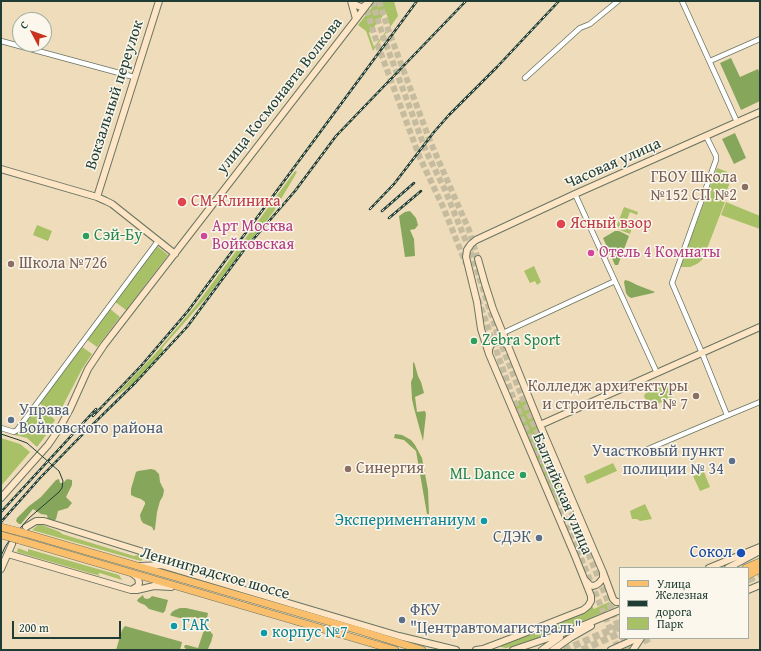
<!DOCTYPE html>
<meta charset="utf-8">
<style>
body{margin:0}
#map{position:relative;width:761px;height:651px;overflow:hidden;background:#efdcba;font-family:"Gentium Book Plus",serif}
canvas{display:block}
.frame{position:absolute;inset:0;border:2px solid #1f3d34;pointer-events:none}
.legend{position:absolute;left:619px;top:567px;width:130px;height:72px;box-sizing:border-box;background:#fbf7ec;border:1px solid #a3ada2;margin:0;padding:5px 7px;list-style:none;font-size:12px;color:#1f3d34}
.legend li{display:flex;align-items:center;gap:8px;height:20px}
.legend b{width:20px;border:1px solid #a3ada2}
.north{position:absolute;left:12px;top:12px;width:40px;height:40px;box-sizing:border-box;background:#fbf7ec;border:1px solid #a3ada2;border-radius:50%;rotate:311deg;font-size:11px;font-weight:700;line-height:16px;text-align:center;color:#1f3d34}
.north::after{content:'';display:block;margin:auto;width:14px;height:18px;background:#c8321e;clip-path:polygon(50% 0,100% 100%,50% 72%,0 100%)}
.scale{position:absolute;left:12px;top:621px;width:109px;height:18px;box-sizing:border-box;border:2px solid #1f3d34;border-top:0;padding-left:5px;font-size:12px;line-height:14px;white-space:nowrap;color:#1f3d34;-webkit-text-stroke:3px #fbf7ec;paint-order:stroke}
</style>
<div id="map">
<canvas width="761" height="651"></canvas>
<div class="frame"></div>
<ul class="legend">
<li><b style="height:5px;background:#f9bf6d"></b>Улица</li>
<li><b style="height:5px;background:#1f3d34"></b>Железная дорога</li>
<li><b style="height:11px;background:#a8c066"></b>Парк</li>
</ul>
<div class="north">С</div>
<div class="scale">200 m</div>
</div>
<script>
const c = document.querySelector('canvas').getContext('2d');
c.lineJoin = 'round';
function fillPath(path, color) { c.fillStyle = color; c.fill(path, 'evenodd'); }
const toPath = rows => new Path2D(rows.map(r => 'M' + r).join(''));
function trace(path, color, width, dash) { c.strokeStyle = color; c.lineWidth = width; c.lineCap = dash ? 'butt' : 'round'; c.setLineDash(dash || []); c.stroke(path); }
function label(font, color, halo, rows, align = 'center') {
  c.font = font + ' "Gentium Book Plus",serif'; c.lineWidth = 3; c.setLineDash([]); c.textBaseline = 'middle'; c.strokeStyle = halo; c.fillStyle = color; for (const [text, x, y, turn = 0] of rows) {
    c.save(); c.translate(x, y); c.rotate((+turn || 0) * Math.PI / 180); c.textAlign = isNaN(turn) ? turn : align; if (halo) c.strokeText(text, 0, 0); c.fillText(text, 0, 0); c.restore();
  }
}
fillPath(toPath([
 [377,1,394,1,398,16,373,51,366,31,358,25],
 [386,12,390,26,374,47,369,33],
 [717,168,733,174,723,201,725,202,703,259,697,264,690,267,680,267],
 [295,171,297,172,274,211,262,227,250,241,206,298,162,348,164,351,136,381,112,399,155,354,197,304],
 [726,202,760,216,760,229,721,215],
 [624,207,638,212,637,215,630,212,626,222,633,225,630,234,620,230,617,225],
 [37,225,52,231,48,241,33,235],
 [156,245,168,255,126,310,114,301],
 [534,266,541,282,537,285,535,281,530,283,524,271],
 [109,308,120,317,97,347,86,339],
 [81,346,92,354,82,369,57,417,39,403],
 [669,383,671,385,674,393,673,397,653,406,650,406,648,405,644,396,645,394,647,392],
 [525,398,571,504,566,501,559,504,539,470,513,403],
 [38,405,55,420,49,431,37,447,27,438,15,435],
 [1,438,20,444,30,452,1,486],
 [613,463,617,471,587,484,584,476],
 [704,472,710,487,700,491,693,476],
 [645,504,652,519,640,521,637,519,632,519,630,511],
 [38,525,42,525,60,532,62,534,134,556,138,555,142,556,142,560,141,561,137,560,32,530],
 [18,548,28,552,28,549,119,575,122,580,100,573,98,574,100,576,17,552],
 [609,602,611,604,615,607,588,619,546,635,524,644,506,648,501,647,500,645,586,611,592,606,594,609]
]), '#a8c066');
fillPath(toPath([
 [731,58,740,77,758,69,760,74,760,101,741,110,720,63],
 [735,133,746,158,734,164,722,139],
 [410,211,416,218,418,225,415,229,410,230,414,239,415,256,405,257,399,216,405,212],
 [615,231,619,231,629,236,618,265,615,265,603,238],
 [625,280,629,281,637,285,655,292,653,293,631,298,628,296,626,293,624,282],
 [414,362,418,376,421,382,424,393,415,397,417,412,425,411,426,414,423,441,414,408,412,399,411,382,413,377,413,363],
 [395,434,402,435,411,440,415,445,422,458,428,490,429,514,427,514,416,451,404,440,394,438],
 [151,469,155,470,159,474,160,482,164,490,163,496,160,501,157,512,155,529,154,531,152,527,143,523,141,520,140,515,145,504,145,502,141,499,135,497,131,495,131,489,136,472,138,471],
 [59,479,60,483,63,483,67,479,72,480,72,485,66,497,72,503,68,508,58,511,56,519,53,522,48,520,47,515,41,514,33,509,21,524,19,524,16,521,17,518,29,506,41,497,56,480],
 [143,595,144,598,147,599,150,598,152,596,168,600,165,611,163,613,149,609,145,605,140,603,137,601,138,599],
 [180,608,186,608,208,613,207,618,203,619,191,617,184,619,172,616,170,615,172,612,175,610],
 [125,626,182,642,180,650,116,650,122,630],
 [204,630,208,630,210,631,213,635,211,642,208,649,205,650,187,650,184,647,185,645,187,645,198,648]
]), '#86a65b');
trace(toPath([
 [364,1,377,43,420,158,444,209,466,264],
 [372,1,383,36,426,151,445,190,474,261,498,336,522,397,573,516,620,631],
 [379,1,388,29,430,141,469,230,478,259],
 [478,299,514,400,564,517,619,650],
 [623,638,628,650]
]), '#c5bc9f', 6, [6, 3]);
trace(toPath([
 [748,580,760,575],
 [564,650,620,626],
 [582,650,620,633],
 [624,650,650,638]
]), '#c5bc9f', 7, [7, 3.5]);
const street = toPath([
 [682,1,737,122],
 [1,41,134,77],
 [710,61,760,39],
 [525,78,580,28,590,24,618,1],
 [706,136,716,156,716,160,672,283,702,353,727,415],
 [575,194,657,373],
 [503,333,615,281],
 [1,428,14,432,17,430,158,241],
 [641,452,719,419,760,402]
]);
const secondary = toPath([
 [351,1,356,19],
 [352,1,356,5,361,7,363,7,367,4],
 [1,169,97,197,106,201,112,204,175,254],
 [97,197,159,1],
 [478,259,485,284,493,309,540,425,603,572,613,599,616,602,620,602],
 [489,352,489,349,491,345,493,343,497,341,503,342,507,345],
 [540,425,760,327],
 [1,498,48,445,59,429,70,409,88,369,104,345,370,1],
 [26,527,36,521,44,521,140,551,151,556,161,565],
 [8,554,131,590,137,590,154,586,171,587],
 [141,566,161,565,399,636,456,650],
 [709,568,760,547],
 [728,568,760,551],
 [1,569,12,544],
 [585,580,590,585,593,586,596,585,599,583,603,578,603,573],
 [133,589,138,586,139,583,138,578,133,574],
 [748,590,760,585],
 [476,650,483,649,517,636,583,610,588,606,591,601,591,596,575,556,489,354,481,329,477,302,466,257,467,250,471,244,476,240,575,194,760,112],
 [513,650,572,630,620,610],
 [542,650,560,637],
 [553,650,570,638,591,626],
 [611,650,638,638],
 [633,650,641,638]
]);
const primary = toPath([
 [24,533,361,631,422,650],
 [19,540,395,650],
 [746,568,760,562],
 [748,575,760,569]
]);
trace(street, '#687563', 6);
trace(secondary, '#687563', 8);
trace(primary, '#687563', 8);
trace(street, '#fff', 4.5);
trace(secondary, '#fde5c5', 6);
trace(primary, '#f9bf6d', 7);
trace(toPath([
 [1,434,19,440,27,443,59,471,63,481,62,488,59,492,29,518,9,541,5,547,1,556]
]), '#1f3d34', 1);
const rail = toPath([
 [370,209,394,184,434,132,449,115,497,67,559,1],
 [382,211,414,183],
 [389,218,421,191],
 [93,416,141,366,188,311,417,1],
 [1,512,96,409],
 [1,522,40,478,81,436,136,382,187,327,244,250,295,191,336,136,466,1]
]);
trace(rail, '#1f3d34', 2.5);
trace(rail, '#fbf7ec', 1, [3]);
const primaryBridge = toPath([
 [1,527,24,533],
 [1,535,19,540]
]);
trace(primaryBridge, '#687563', 8, []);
trace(primaryBridge, '#f9bf6d', 7);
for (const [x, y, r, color] of [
 [745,187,4,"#8d6e63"],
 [182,202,5,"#e0444e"],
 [561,224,5,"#e0444e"],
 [86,236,4,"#2e9e5b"],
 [204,236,4,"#d1479c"],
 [591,253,4,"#d1479c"],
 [11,264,4,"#8d6e63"],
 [474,341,4,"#2e9e5b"],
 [696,396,4,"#8d6e63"],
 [11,420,4,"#5c6f8a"],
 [732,461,4,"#5c6f8a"],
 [348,469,4,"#8d6e63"],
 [523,475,4,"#2e9e5b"],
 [484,521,4,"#0f9aa8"],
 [539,538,4,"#5c6f8a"],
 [741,553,5,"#1a4fb4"],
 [402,620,4,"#5c6f8a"],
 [174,626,4,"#0f9aa8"],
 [264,633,4,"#0f9aa8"]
]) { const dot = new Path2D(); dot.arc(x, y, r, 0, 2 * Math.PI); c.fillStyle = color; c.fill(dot); trace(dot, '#fbf7ec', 1.5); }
label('16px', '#1f3d34', '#fbf7ec', [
 ["Вокзальный переулок",115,95,-72],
 ["улица Космонавта Волкова",280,96,-52],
 ["Часовая улица",613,164,-24],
 ["Балтийская улица",562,494,67],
 ["Ленинградское шоссе",215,574,16]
]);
label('16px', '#785e54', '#fbf7ec', [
 ["ГБОУ Школа",737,178],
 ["№152 СП №2",737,196],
 ["Школа №726",19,264,"left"],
 ["Колледж архитектуры",688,387],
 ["и строительства № 7",688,405],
 ["Синергия",356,469,"left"]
], 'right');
label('16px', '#be3a42', '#fbf7ec', [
 ["СМ-Клиника",191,202],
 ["Ясный взор",570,224]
], 'left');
label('16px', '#b23c85', '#fbf7ec', [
 ["Арт Москва",212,227],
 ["Войковская",212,245],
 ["Отель 4 Комнаты",599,253]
], 'left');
label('16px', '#27864d', '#fbf7ec', [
 ["Сэй-Бу",94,236],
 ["Zebra Sport",482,341],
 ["ML Dance",515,475,"right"]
], 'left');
label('16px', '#4e5e75', '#fbf7ec', [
 ["Управа",19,411],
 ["Войковского района",19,429],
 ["Участковый пункт",724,452,"right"],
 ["полиции № 34",724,470,"right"],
 ["СДЭК",531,538,"right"],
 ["ФКУ",410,611],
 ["\"Центравтомагистраль\"",410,629]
], 'left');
label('16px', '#0d838f', '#fbf7ec', [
 ["Экспериментаниум",476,521,"right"],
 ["ГАК",182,626],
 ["корпус №7",272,633]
], 'left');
label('16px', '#164399', '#fbf7ec', [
 ["Сокол",732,553]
], 'right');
</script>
